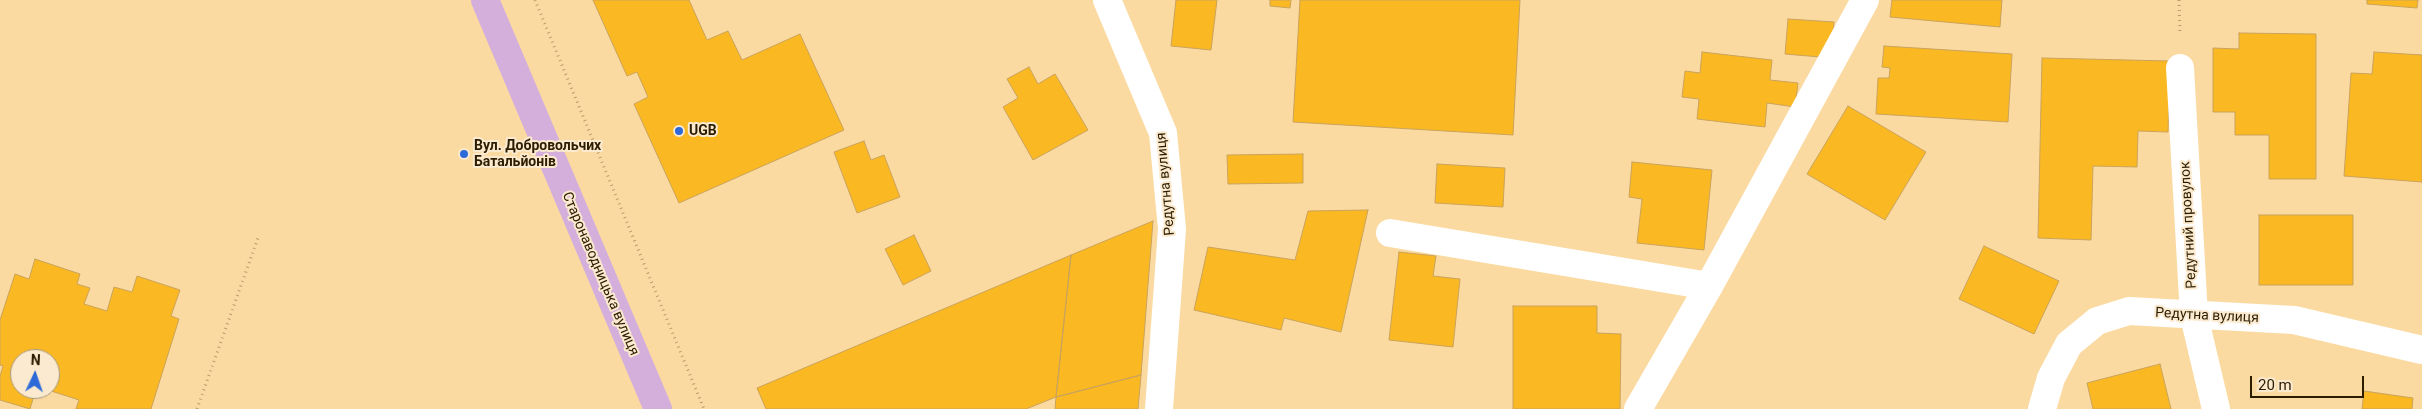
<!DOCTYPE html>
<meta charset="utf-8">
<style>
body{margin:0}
#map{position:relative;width:2422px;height:409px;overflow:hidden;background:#fbdaa2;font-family:Roboto,sans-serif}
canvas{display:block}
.north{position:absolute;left:10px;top:349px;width:50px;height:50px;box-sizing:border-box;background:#fbeacf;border:1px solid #a8987c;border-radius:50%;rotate:3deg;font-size:14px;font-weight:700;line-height:20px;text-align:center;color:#2c1d00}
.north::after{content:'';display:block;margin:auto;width:18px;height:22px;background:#2d6ad8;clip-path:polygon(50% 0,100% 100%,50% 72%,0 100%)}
.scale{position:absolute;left:2250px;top:376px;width:114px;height:22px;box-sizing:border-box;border:2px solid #2c1d00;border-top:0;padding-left:6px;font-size:15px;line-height:18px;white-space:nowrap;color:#2c1d00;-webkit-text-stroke:4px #fbeacf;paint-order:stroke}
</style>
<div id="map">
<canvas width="2422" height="409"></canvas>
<div class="north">N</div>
<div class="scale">20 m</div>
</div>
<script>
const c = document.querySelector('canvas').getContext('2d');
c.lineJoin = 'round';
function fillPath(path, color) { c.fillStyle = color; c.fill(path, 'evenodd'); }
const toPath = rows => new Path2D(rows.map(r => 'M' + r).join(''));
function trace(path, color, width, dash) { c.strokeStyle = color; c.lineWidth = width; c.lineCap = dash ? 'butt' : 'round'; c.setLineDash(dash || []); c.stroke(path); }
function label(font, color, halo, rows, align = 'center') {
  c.font = font + ' Roboto,sans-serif'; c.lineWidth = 4; c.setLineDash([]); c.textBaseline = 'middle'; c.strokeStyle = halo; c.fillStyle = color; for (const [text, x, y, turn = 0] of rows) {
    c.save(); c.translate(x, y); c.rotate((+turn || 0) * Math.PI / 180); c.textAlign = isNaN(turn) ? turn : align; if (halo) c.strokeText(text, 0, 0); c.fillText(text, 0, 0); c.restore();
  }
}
const building = toPath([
 [593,0,689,0,707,40,728,31,742,60,800,34,844,130,679,203,634,104,648,97,637,72,627,76,593,0],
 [1176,0,1217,0,1211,50,1171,46,1176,0],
 [1270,0,1291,0,1290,8,1270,6,1270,0],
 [1300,0,1520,0,1513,135,1293,122,1300,0],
 [1892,0,2002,0,2000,27,1890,17,1892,0],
 [2367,0,2418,0,2417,8,2367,4,2367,0],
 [1788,19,1834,22,1832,58,1785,54,1788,19],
 [2239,33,2316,34,2316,179,2269,179,2269,135,2235,135,2235,112,2213,112,2213,48,2239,49,2239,33],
 [1884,46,2012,54,2008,122,1876,114,1878,78,1889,78,1890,68,1882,67,1884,46],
 [1702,52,1772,60,1770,80,1798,83,1795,107,1767,103,1765,127,1697,119,1699,99,1682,97,1685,71,1700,73,1702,52],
 [2374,52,2422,55,2422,182,2344,176,2351,73,2372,74,2374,52],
 [2042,58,2170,61,2168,132,2138,131,2137,167,2093,166,2091,240,2038,238,2042,58],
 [1029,67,1038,84,1055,74,1088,130,1033,160,1003,107,1018,98,1007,79,1029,67],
 [1848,106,1926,152,1885,220,1807,174,1848,106],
 [864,141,871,160,884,155,900,197,857,213,834,152,864,141],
 [1303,154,1303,183,1228,184,1227,155,1303,154],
 [1632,162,1712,170,1704,250,1637,243,1642,199,1629,197,1632,162],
 [1437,164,1505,168,1503,207,1435,203,1437,164],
 [1368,210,1341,332,1284,318,1281,330,1194,310,1208,247,1295,260,1308,211,1368,210],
 [2259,215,2353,215,2353,285,2259,285,2259,215],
 [1153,221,1141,375,1056,397,1071,255,1153,221],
 [914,235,931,271,903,285,885,249,914,235],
 [1984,246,2059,281,2034,334,1959,299,1984,246],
 [1399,252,1436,256,1433,276,1460,279,1453,347,1389,340,1399,252],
 [1071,255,1056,397,1026,409,766,409,757,388,1071,255],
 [35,259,80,274,77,284,90,288,84,304,107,311,114,287,132,292,137,276,180,290,171,316,179,319,151,409,76,409,79,400,45,389,50,389,50,359,20,359,20,389,36,389,30,409,0,400,0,376,3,366,0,365,0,320,15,274,29,279,35,259],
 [1513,306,1597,306,1597,333,1621,334,1620,409,1513,409,1513,306],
 [2160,364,2171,409,2093,409,2087,383,2160,364],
 [1141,375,1138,409,1055,409,1056,397,1141,375],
 [2364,391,2413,398,2412,409,2362,409,2364,391]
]);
fillPath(building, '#fab822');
trace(building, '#caa35c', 1);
trace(toPath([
 [535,0,704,409],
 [2179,0,2180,35],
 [197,409,259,235]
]), '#b89d6d', 3, [1, 4]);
trace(toPath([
 [1107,0,1163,133,1172,229,1159,409],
 [2180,68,2194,316,2216,409],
 [1390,233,1709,286],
 [1638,409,1709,286,1865,0],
 [2042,409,2051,378,2069,344,2097,321,2129,311,2294,320,2422,350]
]), '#fff', 28);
trace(toPath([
 [485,0,658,409]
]), '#d4afdb', 28);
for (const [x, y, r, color] of [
 [679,131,5,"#2d6ad8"],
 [464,154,5,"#2d6ad8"]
]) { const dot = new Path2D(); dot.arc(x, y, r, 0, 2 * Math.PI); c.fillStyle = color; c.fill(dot); trace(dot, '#fbeacf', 2); }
label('bold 14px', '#2c1d00', '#fbeacf', [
 ["UGB",689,131],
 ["Вул. Добровольчих",474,146],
 ["Батальйонів",474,162]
], 'left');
label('14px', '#2c1d00', '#fbeacf', [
 ["Редутна вулиця",1166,184,-95],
 ["Редутний провулок",2189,225,-93],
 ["Старонаводницька вулиця",600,274,67],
 ["Редутна вулиця",2207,316,3]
]);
</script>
